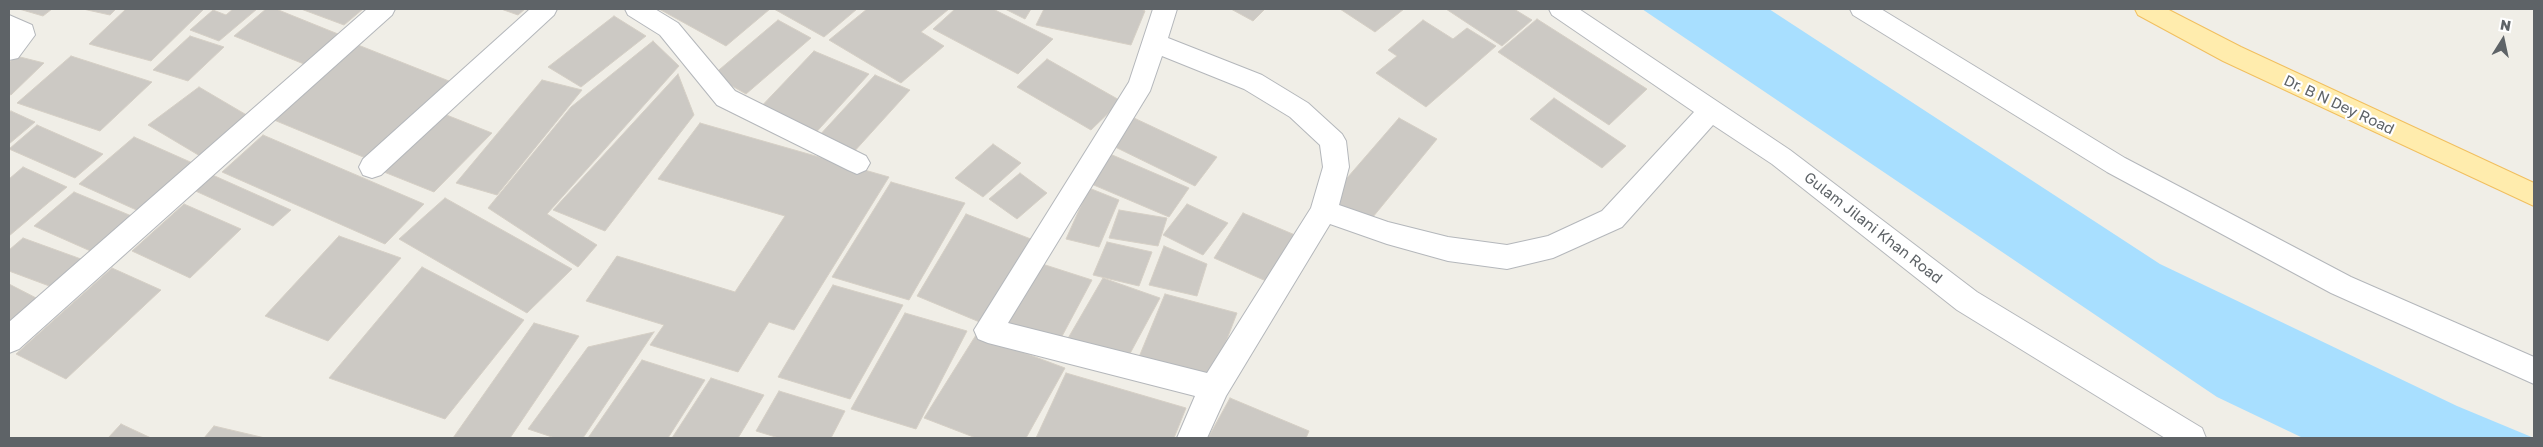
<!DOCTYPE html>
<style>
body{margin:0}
#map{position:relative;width:2543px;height:447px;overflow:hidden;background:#f0eee7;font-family:"Golos Text",sans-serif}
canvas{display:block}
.frame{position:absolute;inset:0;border:10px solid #5e6367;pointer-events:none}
.north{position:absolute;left:2478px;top:15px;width:50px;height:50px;-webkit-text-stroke:4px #fff;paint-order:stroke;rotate:10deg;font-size:14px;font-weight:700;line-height:20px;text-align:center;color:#5e6367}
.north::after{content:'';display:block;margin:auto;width:18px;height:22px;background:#5e6367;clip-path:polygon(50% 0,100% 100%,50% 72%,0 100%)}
</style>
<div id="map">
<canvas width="2543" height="447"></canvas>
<div class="frame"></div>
<div class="north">N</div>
</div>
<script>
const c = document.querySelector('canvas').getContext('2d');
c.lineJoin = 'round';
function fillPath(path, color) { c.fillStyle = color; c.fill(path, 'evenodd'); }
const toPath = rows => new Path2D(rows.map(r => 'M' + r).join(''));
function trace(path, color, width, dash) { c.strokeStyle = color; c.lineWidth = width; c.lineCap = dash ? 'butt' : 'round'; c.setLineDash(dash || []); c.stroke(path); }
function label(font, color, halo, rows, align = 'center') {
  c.font = font + ' "Golos Text",sans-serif'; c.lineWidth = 4.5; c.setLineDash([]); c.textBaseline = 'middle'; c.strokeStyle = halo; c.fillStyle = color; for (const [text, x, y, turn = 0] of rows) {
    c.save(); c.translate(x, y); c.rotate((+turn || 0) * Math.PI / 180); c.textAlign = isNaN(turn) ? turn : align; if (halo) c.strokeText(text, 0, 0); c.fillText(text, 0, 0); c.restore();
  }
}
fillPath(toPath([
 [1642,9,1769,9,2160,264,2457,406,2534,438,2303,438,2217,397]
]), '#a8dfff');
const building = toPath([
 [19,9,52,9,43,16,19,9],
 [83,9,116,9,110,15,83,9],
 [126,9,204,9,151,61,89,44,126,9],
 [233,9,257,9,219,41,190,30,213,10,226,15,233,9],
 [266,9,276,9,338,34,304,64,234,36,266,9],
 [301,9,363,9,344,25,301,9],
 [501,9,525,9,518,15,501,9],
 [659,9,770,9,726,46,659,9],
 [774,9,857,9,824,37,774,9],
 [867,9,949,9,921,32,944,46,901,83,829,40,867,9],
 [955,9,993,9,1053,39,1018,74,933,29,955,9],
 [1005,9,1031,9,1025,19,1005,9],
 [1044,9,1141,9,1145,11,1131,45,1036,25,1044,9],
 [1231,9,1265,9,1253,21,1231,9],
 [1340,9,1404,9,1375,32,1340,9],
 [1446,9,1514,9,1532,20,1502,46,1446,9],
 [614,16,646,36,581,87,548,67,614,16],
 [1537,19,1647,89,1609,125,1498,52,1537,19],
 [778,20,811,38,746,94,713,75,778,20],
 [1423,20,1453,39,1467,28,1496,46,1426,107,1376,73,1397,56,1388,50,1423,20],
 [190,36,224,47,188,81,153,70,190,36],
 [653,41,679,66,547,214,597,245,578,267,488,208,571,107,653,41],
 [358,45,449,81,368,159,274,120,358,45],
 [814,51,869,74,811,138,755,113,814,51],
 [16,56,44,63,11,95,9,94,9,63,16,56],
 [71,56,152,82,100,131,17,103,71,56],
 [1047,59,1121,101,1091,130,1017,87,1047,59],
 [678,74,694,115,605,231,553,210,678,74],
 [875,75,910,90,852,154,817,138,875,75],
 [542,80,582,90,497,195,456,183,542,80],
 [199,87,250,117,200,156,148,125,199,87],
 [1554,98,1626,146,1602,168,1530,119,1554,98],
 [11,111,35,122,9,144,9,112,11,111],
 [444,114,492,133,434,192,384,172,444,114],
 [1134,118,1217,157,1195,186,1111,145,1134,118],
 [1399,118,1437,139,1368,223,1328,200,1399,118],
 [700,123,889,177,794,330,769,322,738,372,650,345,664,325,586,301,617,256,735,292,785,216,658,179,700,123],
 [37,125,103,154,75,178,9,149,37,125],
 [263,135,424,204,385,244,222,172,263,135],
 [134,137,197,165,143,213,79,184,134,137],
 [993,144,1021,163,983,197,955,178,993,144],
 [1110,154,1189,188,1169,217,1089,183,1110,154],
 [23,167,67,187,9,236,9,179,23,167],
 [208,173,291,210,273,226,191,189,208,173],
 [1020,173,1047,193,1017,219,989,199,1020,173],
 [891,182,965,203,909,300,832,277,891,182],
 [1089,188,1119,200,1099,247,1066,239,1089,188],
 [74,192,134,217,95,253,34,226,74,192],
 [445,198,572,269,527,313,399,239,445,198],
 [184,204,241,229,190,278,132,251,184,204],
 [1187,204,1228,223,1203,255,1163,235,1187,204],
 [1119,210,1167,218,1158,246,1109,238,1119,210],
 [1243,213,1295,235,1266,281,1214,258,1243,213],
 [966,214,1036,241,982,323,917,296,966,214],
 [339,236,401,258,328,341,265,316,339,236],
 [23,238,81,259,52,287,9,271,9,250,23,238],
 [1107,242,1152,252,1139,286,1093,275,1107,242],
 [1164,246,1207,264,1197,296,1149,285,1164,246],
 [1036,262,1092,280,1060,340,1003,321,1036,262],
 [422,267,524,320,445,419,329,378,422,267],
 [112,268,161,290,66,379,16,354,112,268],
 [1103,278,1160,298,1126,361,1067,340,1103,278],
 [9,284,42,301,9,331,9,284],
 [833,285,903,305,850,399,778,377,833,285],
 [1165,294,1237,313,1212,378,1139,357,1165,294],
 [905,313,967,331,916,429,851,409,905,313],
 [534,323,579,336,510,438,453,438,534,323],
 [654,332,583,438,555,438,528,429,588,347,654,332],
 [976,335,1065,368,1026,438,976,438,924,418,976,335],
 [642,360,705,380,668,438,588,438,642,360],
 [1066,373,1186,408,1174,438,1036,438,1066,373],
 [711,378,764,395,738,438,672,438,711,378],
 [779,391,845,411,831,438,779,438,756,431,779,391],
 [1230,398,1309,431,1306,438,1208,438,1230,398],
 [121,424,151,438,108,438,121,424],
 [214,426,265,438,204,438,214,426]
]);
fillPath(building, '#ccc9c4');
trace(building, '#d5cfc5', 1);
const minor = toPath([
 [367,9,395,9,392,15,19,349,9,353,9,322,367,9],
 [530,9,557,9,554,15,381,175,372,178,363,175,359,167,363,159,530,9],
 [625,9,655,9,678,23,735,91,866,156,870,163,866,170,857,174,848,170,717,105,660,35,628,15,625,9],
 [1153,9,1177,9,1168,38,1262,75,1308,103,1342,134,1346,141,1349,167,1339,205,1388,222,1448,237,1507,245,1548,236,1602,211,1694,112,1552,15,1549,9,1579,9,1790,150,1977,292,2202,428,2206,438,2165,438,1957,310,1772,164,1713,125,1622,227,1553,258,1507,269,1448,261,1387,244,1330,224,1226,396,1207,438,1177,438,1195,396,988,343,978,339,974,330,1129,82,1153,9],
 [1162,56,1244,89,1290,117,1320,145,1323,167,1311,208,1207,373,1008,323,1150,91,1162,56],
 [1850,9,1881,9,2125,158,2351,277,2534,357,2534,384,2331,293,2107,172,1853,15,1850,9],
 [9,15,32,25,35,35,18,58,9,60,9,15]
]);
const major = toPath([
 [2135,9,2167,9,2241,47,2534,183,2534,206,2223,61,2138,15,2135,9]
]);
trace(minor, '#b4b7bb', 2);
trace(major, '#f1bf5f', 2);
fillPath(minor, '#fff');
fillPath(major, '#ffecad');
label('15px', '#5e6367', '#fff', [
 ["Dr. B N Dey Road",2339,105,25],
 ["Gulam Jilani Khan Road",1873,228,38]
]);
</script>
